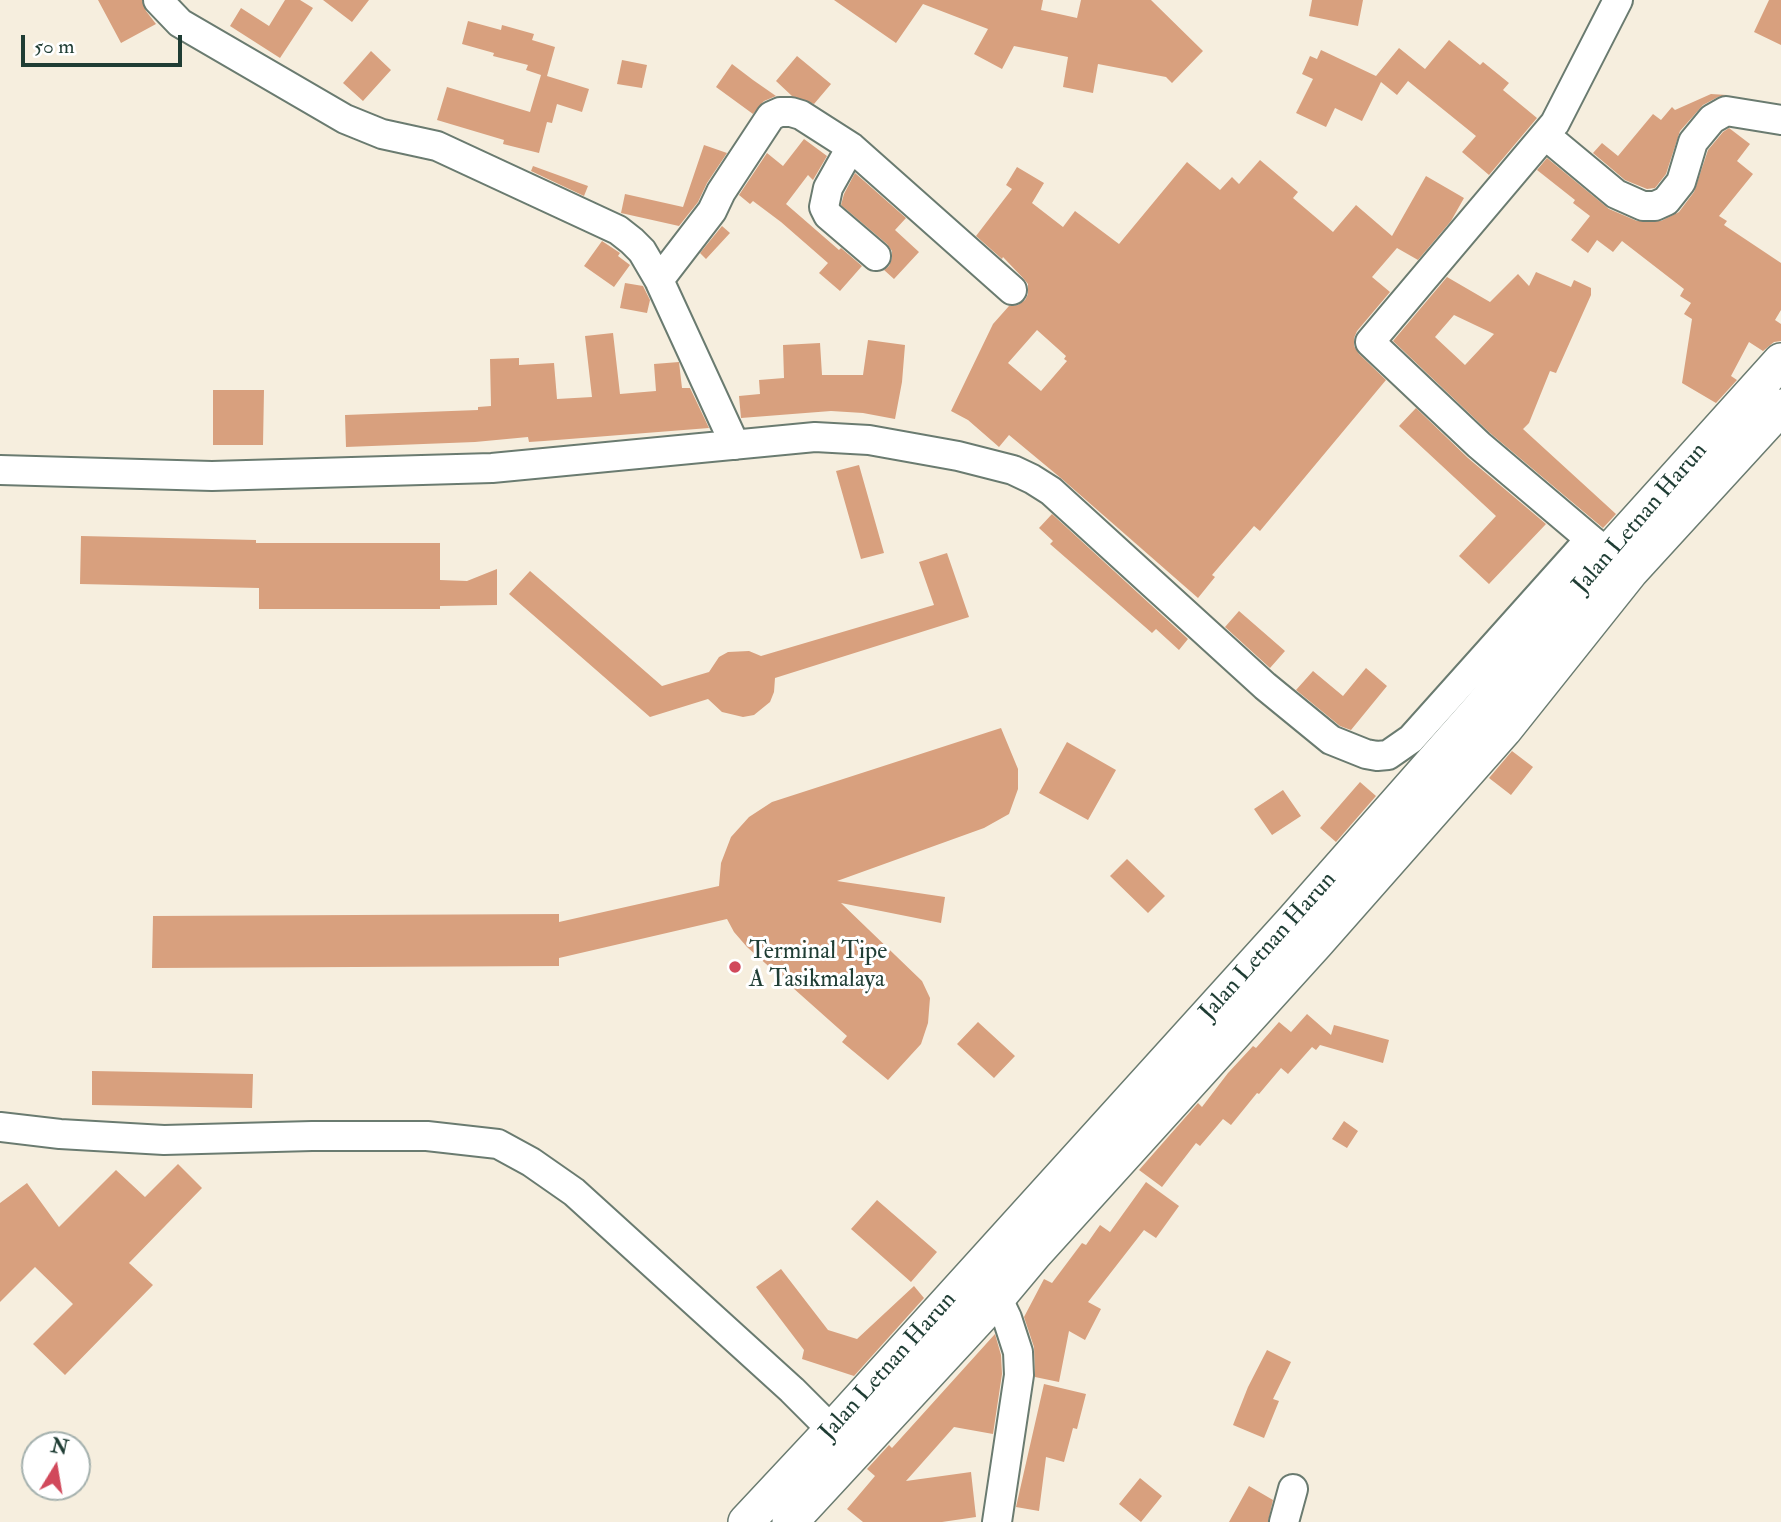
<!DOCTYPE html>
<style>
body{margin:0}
#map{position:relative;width:1781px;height:1522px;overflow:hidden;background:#f6eede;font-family:"IM FELL Double Pica",serif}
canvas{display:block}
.north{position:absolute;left:21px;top:1431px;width:70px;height:70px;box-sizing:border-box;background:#fff;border:2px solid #a5b1ae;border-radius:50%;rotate:11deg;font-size:19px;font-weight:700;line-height:28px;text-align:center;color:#1f3d34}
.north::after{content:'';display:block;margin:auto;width:24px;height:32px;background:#d1495b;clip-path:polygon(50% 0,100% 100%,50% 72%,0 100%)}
.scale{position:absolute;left:21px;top:35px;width:161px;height:32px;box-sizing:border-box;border:4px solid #1f3d34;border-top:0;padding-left:9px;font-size:21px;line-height:24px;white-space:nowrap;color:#1f3d34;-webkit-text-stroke:5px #fff;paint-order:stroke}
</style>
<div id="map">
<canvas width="1781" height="1522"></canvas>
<div class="north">N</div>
<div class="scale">50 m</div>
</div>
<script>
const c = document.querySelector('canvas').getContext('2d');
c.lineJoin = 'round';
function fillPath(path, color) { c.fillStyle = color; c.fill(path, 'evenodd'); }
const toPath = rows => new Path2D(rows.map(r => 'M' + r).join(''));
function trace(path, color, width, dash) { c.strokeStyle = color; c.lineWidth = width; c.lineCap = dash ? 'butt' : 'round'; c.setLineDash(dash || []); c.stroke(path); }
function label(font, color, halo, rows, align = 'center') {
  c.font = font + ' "IM FELL Double Pica",serif'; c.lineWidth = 6; c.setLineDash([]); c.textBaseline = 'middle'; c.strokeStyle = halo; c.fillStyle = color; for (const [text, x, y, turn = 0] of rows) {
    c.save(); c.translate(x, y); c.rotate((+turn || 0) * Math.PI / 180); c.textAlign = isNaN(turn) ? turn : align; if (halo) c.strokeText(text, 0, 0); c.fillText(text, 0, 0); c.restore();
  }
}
fillPath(toPath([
 [98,0,142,0,146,11,156,24,121,43],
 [285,0,300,0,313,8,280,58,230,26,241,8,269,26],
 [323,0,369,0,352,22],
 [834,0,1043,0,1041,10,1077,18,1081,0,1151,0,1203,51,1172,83,1166,77,1098,64,1093,93,1063,87,1068,57,1014,46,1002,69,974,54,988,29,923,4,896,43],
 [1312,0,1363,0,1358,26,1309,16],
 [1769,0,1781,0,1781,45,1754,32],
 [468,21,501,30,502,25,534,34,532,40,555,47,547,76,589,89,582,112,557,104,552,123,547,122,539,153,503,144,504,140,437,120,447,87,530,112,541,75,526,70,528,65,493,56,494,53,462,44],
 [1449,40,1480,65,1483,62,1509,83,1503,90,1537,118,1489,175,1462,152,1476,136,1408,81,1397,95,1381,82,1362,121,1335,108,1326,127,1296,113,1313,79,1302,74,1310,56,1317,59,1321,50,1376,76,1399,48,1425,69],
 [371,51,391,70,363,101,343,83],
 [797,56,831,84,814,104,792,96,776,81],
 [622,60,647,65,642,88,617,84],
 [732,64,753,80,776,96,764,101,753,114,716,87],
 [1711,94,1727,95,1718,97,1703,105,1680,131,1666,174,1655,188,1647,189,1625,180,1593,153,1602,143,1618,156,1653,114,1661,120,1672,107,1675,110],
 [1729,128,1750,144,1737,161,1753,174,1719,216,1727,221,1724,225,1781,263,1781,310,1775,320,1781,324,1781,341,1774,342,1763,351,1749,342,1731,376,1737,380,1716,403,1682,383,1692,319,1684,314,1691,303,1680,296,1684,289,1622,241,1613,252,1597,240,1588,253,1571,240,1590,216,1573,203,1575,200,1537,170,1547,158,1609,209,1637,221,1661,221,1679,212,1694,192,1708,150,1723,132],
 [804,139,827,156,813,180,808,175,786,204,839,250,841,248,862,266,840,291,819,273,828,263,781,222,753,201,750,204,739,195,767,153,783,166],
 [704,145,727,153,707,183,698,202,679,226,621,213,625,194,683,207],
 [1260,160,1298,192,1293,198,1333,232,1356,205,1392,236,1426,176,1464,198,1451,221,1418,260,1397,248,1372,277,1390,292,1357,331,1354,338,1354,346,1359,354,1386,380,1260,531,1254,526,1212,575,1215,577,1198,598,1062,479,1009,435,999,447,968,420,951,411,993,324,1009,306,1018,305,1025,300,1028,294,1028,284,1023,278,1003,257,1002,259,976,236,1012,189,1006,185,1017,167,1044,183,1032,203,1063,227,1075,211,1119,244,1187,162,1220,190,1232,177,1239,184],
 [1037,330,1066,356,1064,359,1067,361,1041,391,1008,363],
 [533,166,588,186,584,196,531,171],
 [855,173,906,218,895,230,919,252,894,279,884,270,889,266,892,258,892,251,887,244,841,205,844,194],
 [722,226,730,233,706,259,700,253],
 [602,241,620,253,618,256,630,265,614,287,584,266],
 [1536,272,1571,287,1574,280,1591,288,1591,295,1556,373,1550,371,1529,423,1523,429,1616,514,1603,528,1490,433,1393,341,1447,277,1490,302,1518,274,1529,286],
 [1454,315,1494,334,1465,365,1435,337],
 [625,283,643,286,650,300,647,313,620,308],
 [613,333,620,394,656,391,654,364,679,362,682,388,690,388,709,428,544,441,529,442,528,437,475,442,346,447,345,415,478,410,478,407,491,406,490,359,519,358,519,365,554,363,557,399,592,397,585,336],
 [868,340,905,345,902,382,895,419,863,413,831,411,741,418,739,396,760,394,759,380,784,378,783,345,820,343,822,375,863,375],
 [213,390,264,390,263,445,213,445],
 [1416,408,1468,458,1546,524,1489,584,1459,556,1496,516,1399,426],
 [859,465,884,553,861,559,836,471],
 [1052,514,1188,639,1179,650,1156,629,1152,633,1050,544,1053,541,1039,528],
 [81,536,256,540,256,543,440,543,440,580,467,581,497,569,497,605,440,606,440,609,259,609,259,588,80,584],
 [947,553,969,617,775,678,774,692,770,702,754,715,743,717,722,712,708,699,650,717,509,594,530,571,662,686,709,672,719,657,728,652,749,651,761,656,934,605,919,562],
 [1239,611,1285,651,1270,668,1225,627],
 [1366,668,1387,686,1351,730,1340,726,1296,690,1313,671,1343,696],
 [1001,728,1018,769,1018,789,1009,814,984,828,837,881,945,897,941,923,841,903,922,981,930,998,928,1023,921,1044,888,1080,842,1042,847,1036,747,947,734,932,727,919,559,958,559,966,152,968,153,916,559,914,559,922,719,886,721,863,731,837,749,817,772,802],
 [1067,742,1116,770,1088,820,1039,793],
 [1512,751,1533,767,1511,795,1489,778],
 [1360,782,1376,796,1336,842,1320,828],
 [1283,790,1301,816,1272,835,1254,809],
 [1127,859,1165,896,1148,913,1110,876],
 [1307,1014,1331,1035,1334,1025,1389,1040,1383,1063,1320,1045,1316,1050,1312,1047,1288,1074,1281,1068,1259,1094,1257,1093,1231,1125,1223,1119,1200,1146,1196,1143,1162,1187,1139,1170,1198,1103,1202,1107,1228,1073,1253,1046,1256,1048,1279,1022,1291,1032],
 [978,1022,1015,1056,994,1078,957,1044],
 [92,1071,253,1074,252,1108,92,1105],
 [1344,1121,1358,1131,1347,1148,1332,1139],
 [178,1164,202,1188,129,1263,153,1285,65,1375,33,1344,73,1304,35,1267,0,1302,0,1203,27,1183,59,1227,116,1170,145,1197],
 [1146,1182,1179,1206,1156,1238,1144,1230,1088,1302,1101,1309,1085,1340,1069,1331,1059,1382,1035,1377,1034,1347,1024,1317,1044,1279,1052,1283,1082,1243,1086,1245,1100,1225,1110,1232],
 [877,1200,937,1252,911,1282,851,1229],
 [781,1269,828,1330,857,1339,914,1286,924,1298,854,1376,802,1359,804,1350,756,1287],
 [995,1334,1001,1355,1002,1374,993,1434,954,1427,906,1481,971,1472,976,1517,942,1522,863,1522,847,1509,875,1476,867,1469,889,1445,892,1448],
 [1267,1350,1291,1362,1273,1399,1279,1401,1264,1438,1233,1425,1248,1387],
 [1044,1384,1086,1394,1077,1429,1073,1428,1064,1462,1046,1457,1039,1511,1016,1507],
 [1140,1478,1162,1496,1141,1522,1119,1504],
 [1249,1486,1273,1500,1268,1522,1229,1522]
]), '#d8a07e');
const minor = toPath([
 [158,0,180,23,345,119,382,134,437,146,618,230,632,241,642,251,659,280,735,445],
 [1545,135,1616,194,1643,206,1655,206,1666,201,1681,182,1693,142,1712,119,1726,111,1781,120],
 [851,147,828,188,824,207,828,215,876,256],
 [659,280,712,211,721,192,771,116,780,112,791,112,801,115,851,147,1012,290],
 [0,470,212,476,492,468,815,437,869,440,958,456,1013,470,1032,479,1051,491,1265,686,1331,740,1366,754,1377,756,1388,755,1411,739,1590,539,1623,565],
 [1590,539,1479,445,1370,342,1555,123,1618,0],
 [0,1127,60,1134,164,1140,312,1136,427,1136,498,1144,531,1162,574,1192,792,1390,846,1444],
 [989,1280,1007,1318,1018,1352,1019,1375,997,1522],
 [1284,1522,1293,1489]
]);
const major = toPath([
 [746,1522,832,1430,1293,921,1479,710,1608,553,1781,361],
 [790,1522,998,1297,1034,1254,1316,943,1504,730,1630,572,1781,407]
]);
trace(minor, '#6a7b70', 32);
trace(major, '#6a7b70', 38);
trace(minor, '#fff', 28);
trace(major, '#fff', 35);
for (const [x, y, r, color] of [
 [735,967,7,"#d1495b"]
]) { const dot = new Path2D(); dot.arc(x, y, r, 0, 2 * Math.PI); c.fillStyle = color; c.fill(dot); trace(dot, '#fff', 2.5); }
label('24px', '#1f3d34', '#fff', [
 ["Jalan Letnan Harun",1641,519,-49],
 ["Jalan Letnan Harun",1269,947,-48],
 ["Jalan Letnan Harun",889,1367,-48]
]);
label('24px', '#1f3d34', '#fff', [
 ["Terminal Tipe",749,953],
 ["A Tasikmalaya",749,981]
], 'left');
</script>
